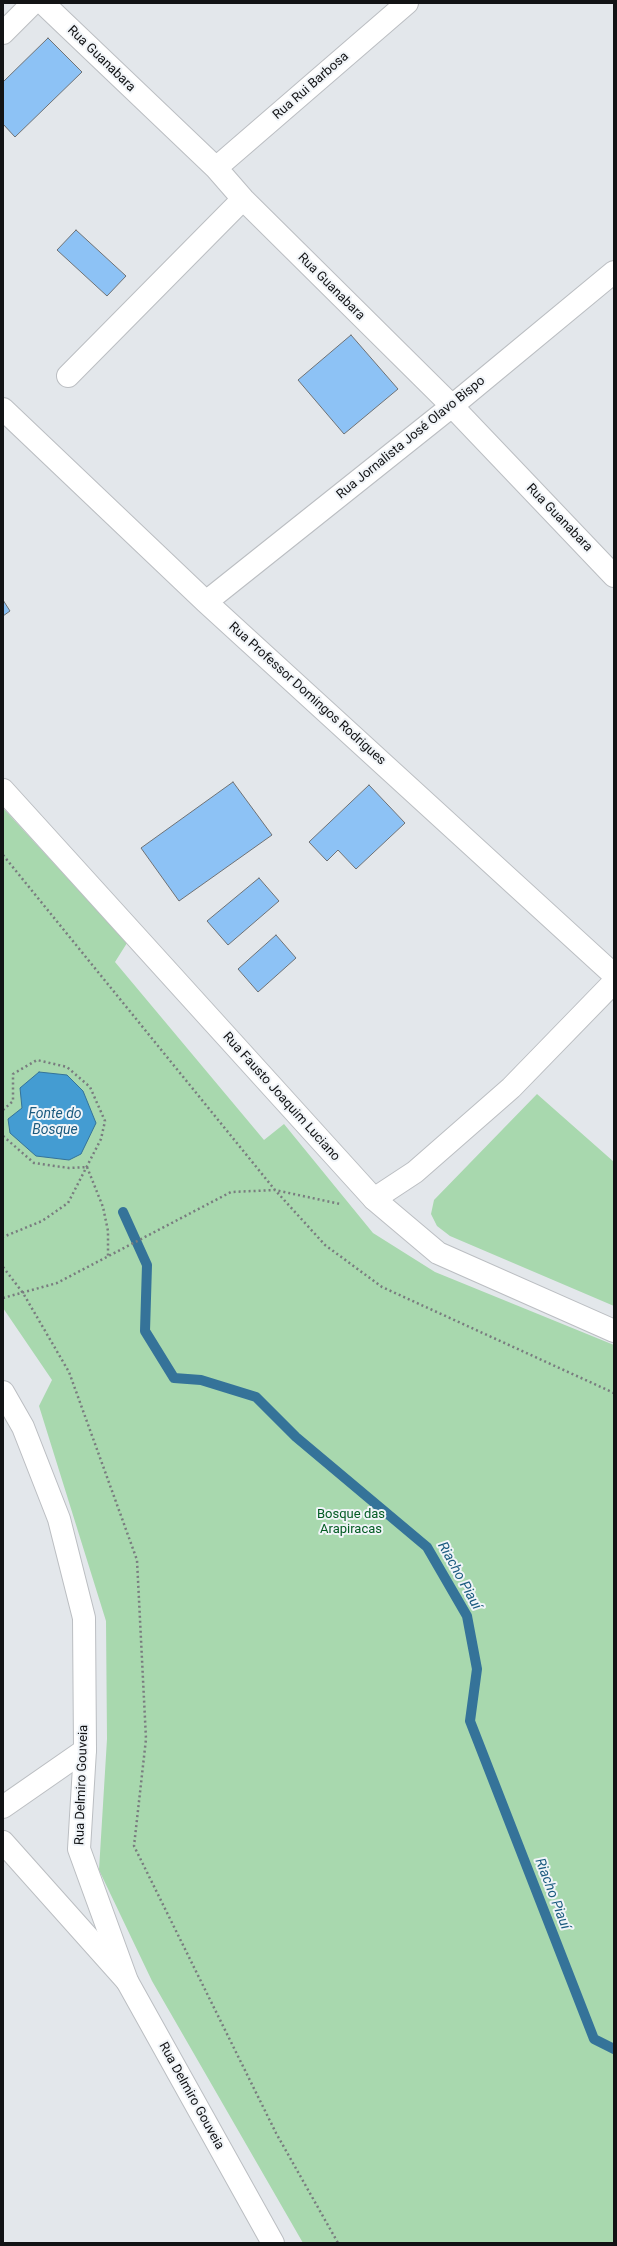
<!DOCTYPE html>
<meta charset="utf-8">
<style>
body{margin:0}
#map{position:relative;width:617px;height:2246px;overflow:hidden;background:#e3e7eb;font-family:Roboto,sans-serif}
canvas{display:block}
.frame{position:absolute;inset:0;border:4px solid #121315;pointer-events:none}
</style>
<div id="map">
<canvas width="617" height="2246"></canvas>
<div class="frame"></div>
</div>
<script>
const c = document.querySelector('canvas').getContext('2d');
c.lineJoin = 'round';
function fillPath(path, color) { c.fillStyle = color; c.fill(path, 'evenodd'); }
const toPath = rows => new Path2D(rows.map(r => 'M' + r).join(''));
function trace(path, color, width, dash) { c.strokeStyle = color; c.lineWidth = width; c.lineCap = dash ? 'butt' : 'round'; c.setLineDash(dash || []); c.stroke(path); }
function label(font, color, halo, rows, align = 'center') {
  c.font = font + ' Roboto,sans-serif'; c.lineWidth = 4; c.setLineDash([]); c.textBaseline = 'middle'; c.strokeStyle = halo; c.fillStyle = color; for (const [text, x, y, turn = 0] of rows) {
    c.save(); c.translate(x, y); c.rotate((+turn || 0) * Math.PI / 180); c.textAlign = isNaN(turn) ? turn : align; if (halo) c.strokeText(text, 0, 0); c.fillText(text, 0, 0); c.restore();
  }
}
fillPath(toPath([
 [3,808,127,943,115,962,264,1140,284,1124,373,1233,435,1272,614,1345,614,2243,303,2243,152,1981,99,1870,107,1739,106,1621,39,1406,52,1380,3,1308],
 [537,1094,614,1162,614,1306,450,1236,437,1226,431,1214,434,1200]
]), '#a8d8ae');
const water = toPath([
 [39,1072,67,1075,83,1091,96,1123,81,1154,69,1160,36,1156,10,1133,8,1119,22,1108,20,1088,39,1072]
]);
fillPath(water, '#449cd2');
trace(water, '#357399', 1);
trace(toPath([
 [123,1212,147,1265,145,1331,174,1378,201,1380,256,1397,296,1437,427,1547,467,1616,477,1669,470,1721,594,2039,614,2049]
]), '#357399', 10);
const building = toPath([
 [48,38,82,72,15,137,3,124,3,82,48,38],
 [76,230,126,276,107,296,57,250,76,230],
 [351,335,398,389,344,434,298,380,351,335],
 [3,600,10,611,3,616,3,600],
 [233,782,272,835,179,901,141,848,233,782],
 [369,785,405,823,356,869,338,850,327,861,309,842,369,785],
 [259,878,279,901,228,945,207,921,259,878],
 [276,935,296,958,258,992,238,969,276,935]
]);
fillPath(building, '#8dc2f5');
trace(building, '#6e7174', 1);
const minor = toPath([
 [43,3,216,168,243,199,452,406,614,576],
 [3,33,33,3],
 [216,168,407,3],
 [68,376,243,199],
 [3,409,206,602,614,975],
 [206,602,452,406,614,272],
 [374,1199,415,1172,511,1088,614,982],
 [3,1807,85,1750],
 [3,1842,127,1981]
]);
const tertiary = toPath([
 [3,790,374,1199,438,1253,614,1331],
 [3,1392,23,1427,59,1519,84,1618,85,1750,79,1849,127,1981,273,2243]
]);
trace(minor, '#bbbec2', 24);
trace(tertiary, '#bbbec2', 24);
trace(toPath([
 [3,855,275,1190,325,1245,382,1287,614,1393],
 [3,1110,13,1101,13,1074,37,1060,67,1067,90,1087,105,1121,101,1139,68,1203,42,1221,3,1237],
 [3,1136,34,1163,69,1168,87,1167],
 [87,1167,103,1207,108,1231,108,1256],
 [3,1267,23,1293,69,1372,137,1560,146,1739,134,1846,276,2133,338,2243],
 [3,1298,57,1283,231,1192,275,1190,340,1204]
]), '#797c7f', 2.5, [2, 3]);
trace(minor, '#fff', 22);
trace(tertiary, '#fff', 22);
label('13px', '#121315', '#f0f4f8', [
 ["Rua Guanabara",101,59,44],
 ["Rua Rui Barbosa",311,86,-41],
 ["Rua Guanabara",331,287,45],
 ["Rua Jornalista José Olavo Bispo",411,438,-39],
 ["Rua Guanabara",559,518,46],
 ["Rua Professor Domingos Rodrigues",307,694,42],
 ["Rua Fausto Joaquim Luciano",281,1097,48],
 ["Rua Delmiro Gouveia",82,1785,-88],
 ["Rua Delmiro Gouveia",191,2096,61]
]);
label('13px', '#035b23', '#f0f4f8', [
 ["Bosque das",351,1515],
 ["Arapiracas",351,1530]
]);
label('italic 14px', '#1a5a7f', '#f0f4f8', [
 ["Fonte do",55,1114],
 ["Bosque",55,1130],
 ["Riacho Piauí",459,1576,61],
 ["Riacho Piauí",552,1894,69]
]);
</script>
